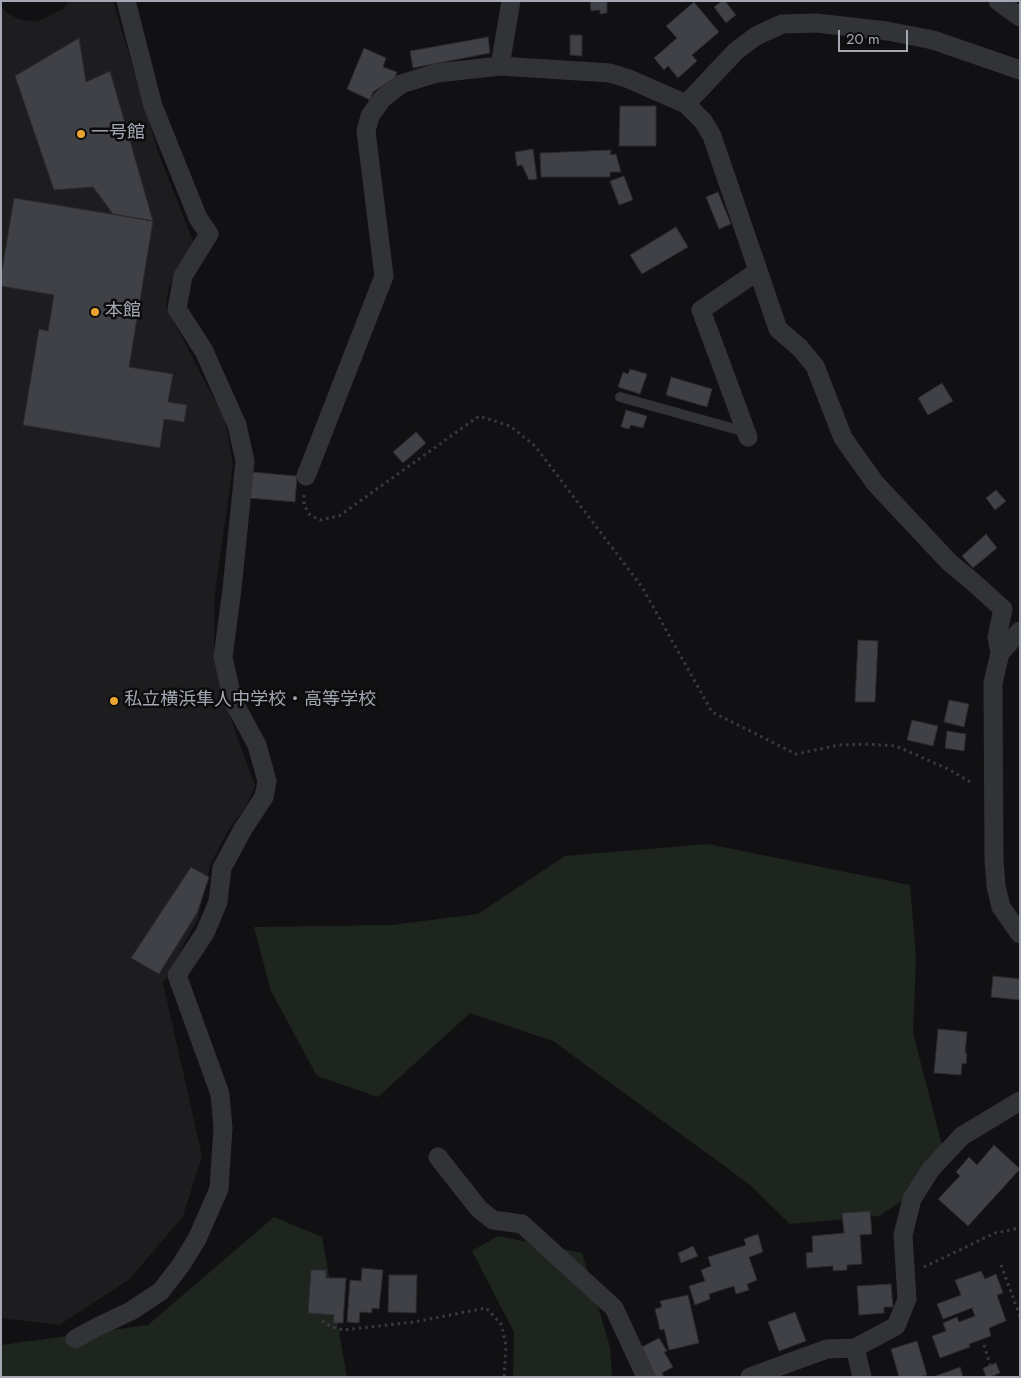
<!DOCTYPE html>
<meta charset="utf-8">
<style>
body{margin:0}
#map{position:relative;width:1021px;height:1378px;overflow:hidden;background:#111113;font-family:Jost,sans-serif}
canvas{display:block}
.frame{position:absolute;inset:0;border:2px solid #a3a8b3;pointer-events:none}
.scale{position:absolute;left:838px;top:30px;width:70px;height:22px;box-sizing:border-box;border:2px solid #a3a8b3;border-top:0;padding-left:6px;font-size:15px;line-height:18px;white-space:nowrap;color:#a3a8b3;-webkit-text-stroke:4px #0c0c0d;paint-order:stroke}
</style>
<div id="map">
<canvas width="1021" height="1378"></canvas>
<div class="frame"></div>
<div class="scale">20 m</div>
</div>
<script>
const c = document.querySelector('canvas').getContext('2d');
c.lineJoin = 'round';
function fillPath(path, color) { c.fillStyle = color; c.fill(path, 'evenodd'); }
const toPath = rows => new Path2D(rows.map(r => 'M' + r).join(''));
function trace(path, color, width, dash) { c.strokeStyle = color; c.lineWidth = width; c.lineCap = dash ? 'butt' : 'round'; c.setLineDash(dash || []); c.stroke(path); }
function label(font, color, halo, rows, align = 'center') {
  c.font = font + ' Jost,"Noto Sans JP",sans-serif'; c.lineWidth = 5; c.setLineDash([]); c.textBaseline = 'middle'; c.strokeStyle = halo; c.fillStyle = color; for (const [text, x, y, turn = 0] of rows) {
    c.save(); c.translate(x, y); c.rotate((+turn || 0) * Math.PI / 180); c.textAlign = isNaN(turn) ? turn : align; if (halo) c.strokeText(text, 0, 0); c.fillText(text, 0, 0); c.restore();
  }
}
fillPath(toPath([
 [69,1,113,1,158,152,194,244,169,286,166,307,225,420,233,464,214,600,214,662,238,740,255,785,247,805,227,832,210,865,198,918,163,983,202,1156,183,1216,130,1279,59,1325,1,1318,1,5,7,13,18,19,36,22,63,9]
]), '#1d1d1f');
fillPath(toPath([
 [708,844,910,885,916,958,913,1033,942,1145,903,1200,879,1216,790,1224,749,1184,553,1041,470,1013,378,1097,317,1076,271,991,254,927,392,925,478,914,565,856],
 [274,1217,322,1237,347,1377,1,1377,1,1345,148,1325],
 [498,1236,582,1253,610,1347,612,1377,513,1377,514,1332,472,1251]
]), '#1e251e');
const building = toPath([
 [590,1,607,1,607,13,600,14,600,10,591,11,590,1],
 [722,1,725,1,736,15,726,23,714,7,722,1],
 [694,2,719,32,692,55,697,61,678,78,668,66,664,70,654,58,677,38,666,26,694,2],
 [570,35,582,35,582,56,570,55,570,35],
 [488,37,490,53,413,68,410,51,488,37],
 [79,38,86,82,110,71,153,221,113,214,93,187,54,190,15,76,79,38],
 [364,48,386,58,383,67,397,72,395,78,373,92,370,100,347,89,364,48],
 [620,106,656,106,656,146,619,146,620,106],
 [533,149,537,179,529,180,522,165,517,166,515,152,533,149],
 [611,150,610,155,616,154,621,172,610,172,610,177,541,177,540,153,611,150],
 [624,176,633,200,619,205,610,181,624,176],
 [718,192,731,224,719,229,706,197,718,192],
 [14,198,153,221,129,367,173,374,168,402,187,405,184,422,164,419,160,448,23,425,39,329,48,331,54,295,1,286,1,276,14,198],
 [676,227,688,247,642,274,630,255,676,227],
 [630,369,647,374,640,394,618,387,623,372,628,374,630,369],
 [671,377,712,389,707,407,666,395,671,377],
 [942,383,953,401,928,415,918,398,942,383],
 [626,410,647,416,643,428,631,425,629,429,621,427,626,410],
 [416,432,426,443,403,463,393,452,416,432],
 [251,472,297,476,295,502,249,498,251,472],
 [996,490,1006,501,995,510,986,498,996,490],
 [986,534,997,548,973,568,962,556,986,534],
 [858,640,878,641,875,702,855,702,858,640],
 [949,700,969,704,964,727,944,722,949,700],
 [912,720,938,726,933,746,907,740,912,720],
 [947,731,966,734,964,751,945,748,947,731],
 [191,867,209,877,197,913,159,974,131,958,191,867],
 [993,976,1020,979,1020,1000,991,997,993,976],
 [938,1029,967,1032,965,1053,967,1053,966,1064,962,1063,961,1075,934,1073,938,1029],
 [994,1145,1020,1169,968,1226,938,1199,960,1176,956,1172,969,1157,977,1165,994,1145],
 [870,1211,872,1234,860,1235,862,1264,847,1265,847,1270,833,1271,833,1266,807,1268,806,1253,813,1252,812,1236,844,1233,842,1213,870,1211],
 [758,1234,763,1252,749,1257,757,1280,747,1284,749,1290,736,1294,734,1286,709,1294,710,1299,695,1305,689,1286,705,1281,701,1270,711,1266,708,1257,746,1245,744,1239,758,1234],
 [693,1246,698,1256,681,1263,678,1253,693,1246],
 [362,1268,383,1270,379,1309,372,1308,372,1313,360,1312,359,1323,347,1322,350,1280,361,1281,362,1268],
 [311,1270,326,1270,326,1278,346,1278,343,1323,333,1323,334,1315,308,1313,311,1270],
 [981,1271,985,1279,996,1274,1003,1293,997,1295,1006,1321,989,1328,991,1336,969,1344,970,1347,940,1358,932,1336,946,1331,943,1323,957,1317,959,1322,975,1316,972,1308,943,1319,937,1304,961,1295,955,1280,981,1271],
 [389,1275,417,1275,416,1313,388,1312,389,1275],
 [891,1284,893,1307,884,1307,884,1313,859,1315,857,1286,891,1284],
 [688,1295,699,1343,669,1350,664,1329,660,1330,655,1309,662,1307,660,1301,688,1295],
 [795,1312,806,1341,779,1351,768,1322,795,1312],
 [659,1338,667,1351,664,1352,673,1367,662,1373,664,1377,656,1377,640,1348,659,1338],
 [917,1341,927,1375,919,1377,899,1377,891,1349,917,1341],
 [996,1363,1000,1373,990,1377,986,1377,983,1368,996,1363],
 [960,1367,963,1377,933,1377,960,1367]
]);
fillPath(building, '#404146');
trace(building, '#2b2b2e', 1);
trace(toPath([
 [304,495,304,505,310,515,320,520,339,516,479,416,510,426,535,446,642,587,712,712,796,754,839,745,865,744,896,746,948,769,972,783],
 [1001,1265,1020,1316],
 [924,1267,995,1233,1020,1228],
 [322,1321,332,1327,343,1330,414,1322,486,1308,501,1324,506,1345,504,1377],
 [984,1345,994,1377]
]), '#383a3e', 3, [2.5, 4]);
trace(toPath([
 [620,397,746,432]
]), '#323337', 10);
trace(toPath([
 [511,1,500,66,610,73,629,79,686,104,736,51,756,36,782,24,816,23,887,31,933,40,1020,70],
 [998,1,1020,17],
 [686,104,703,121,712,136,778,329,800,348,815,366,843,438,875,483,949,562,972,581,1003,609,997,637,1000,653],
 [748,437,701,310,758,271],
 [306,476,384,276,366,131,370,116,382,99,401,84,437,73,500,66],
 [1020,631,1000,653,993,683,994,859,996,886,1001,907,1020,934],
 [438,1157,479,1209,493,1220,522,1224,614,1308,646,1377],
 [75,1339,97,1327,131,1311,161,1291,181,1265,197,1239,219,1189,223,1128,220,1094,177,975,205,933,218,902,222,868,243,829,264,797,267,781,257,745,233,701,223,657,232,589,245,461,237,425,204,351,177,309,183,276,209,234,198,218,153,106,126,1],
 [750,1377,827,1349,855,1348],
 [862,1377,855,1348,896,1326,907,1299,903,1235,912,1199,931,1169,962,1136,1020,1101]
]), '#323337', 19);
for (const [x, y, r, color] of [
 [81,134,5,"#eba430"],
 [95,312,5,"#eba430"],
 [114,701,5,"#eba430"]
]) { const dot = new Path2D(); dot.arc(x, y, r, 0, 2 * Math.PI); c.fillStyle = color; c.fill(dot); trace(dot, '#0c0c0d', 2); }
label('18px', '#a3a8b3', '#0c0c0d', [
 ["一号館",91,134],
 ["本館",105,312],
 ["私立横浜隼人中学校・高等学校",124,701]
], 'left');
</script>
